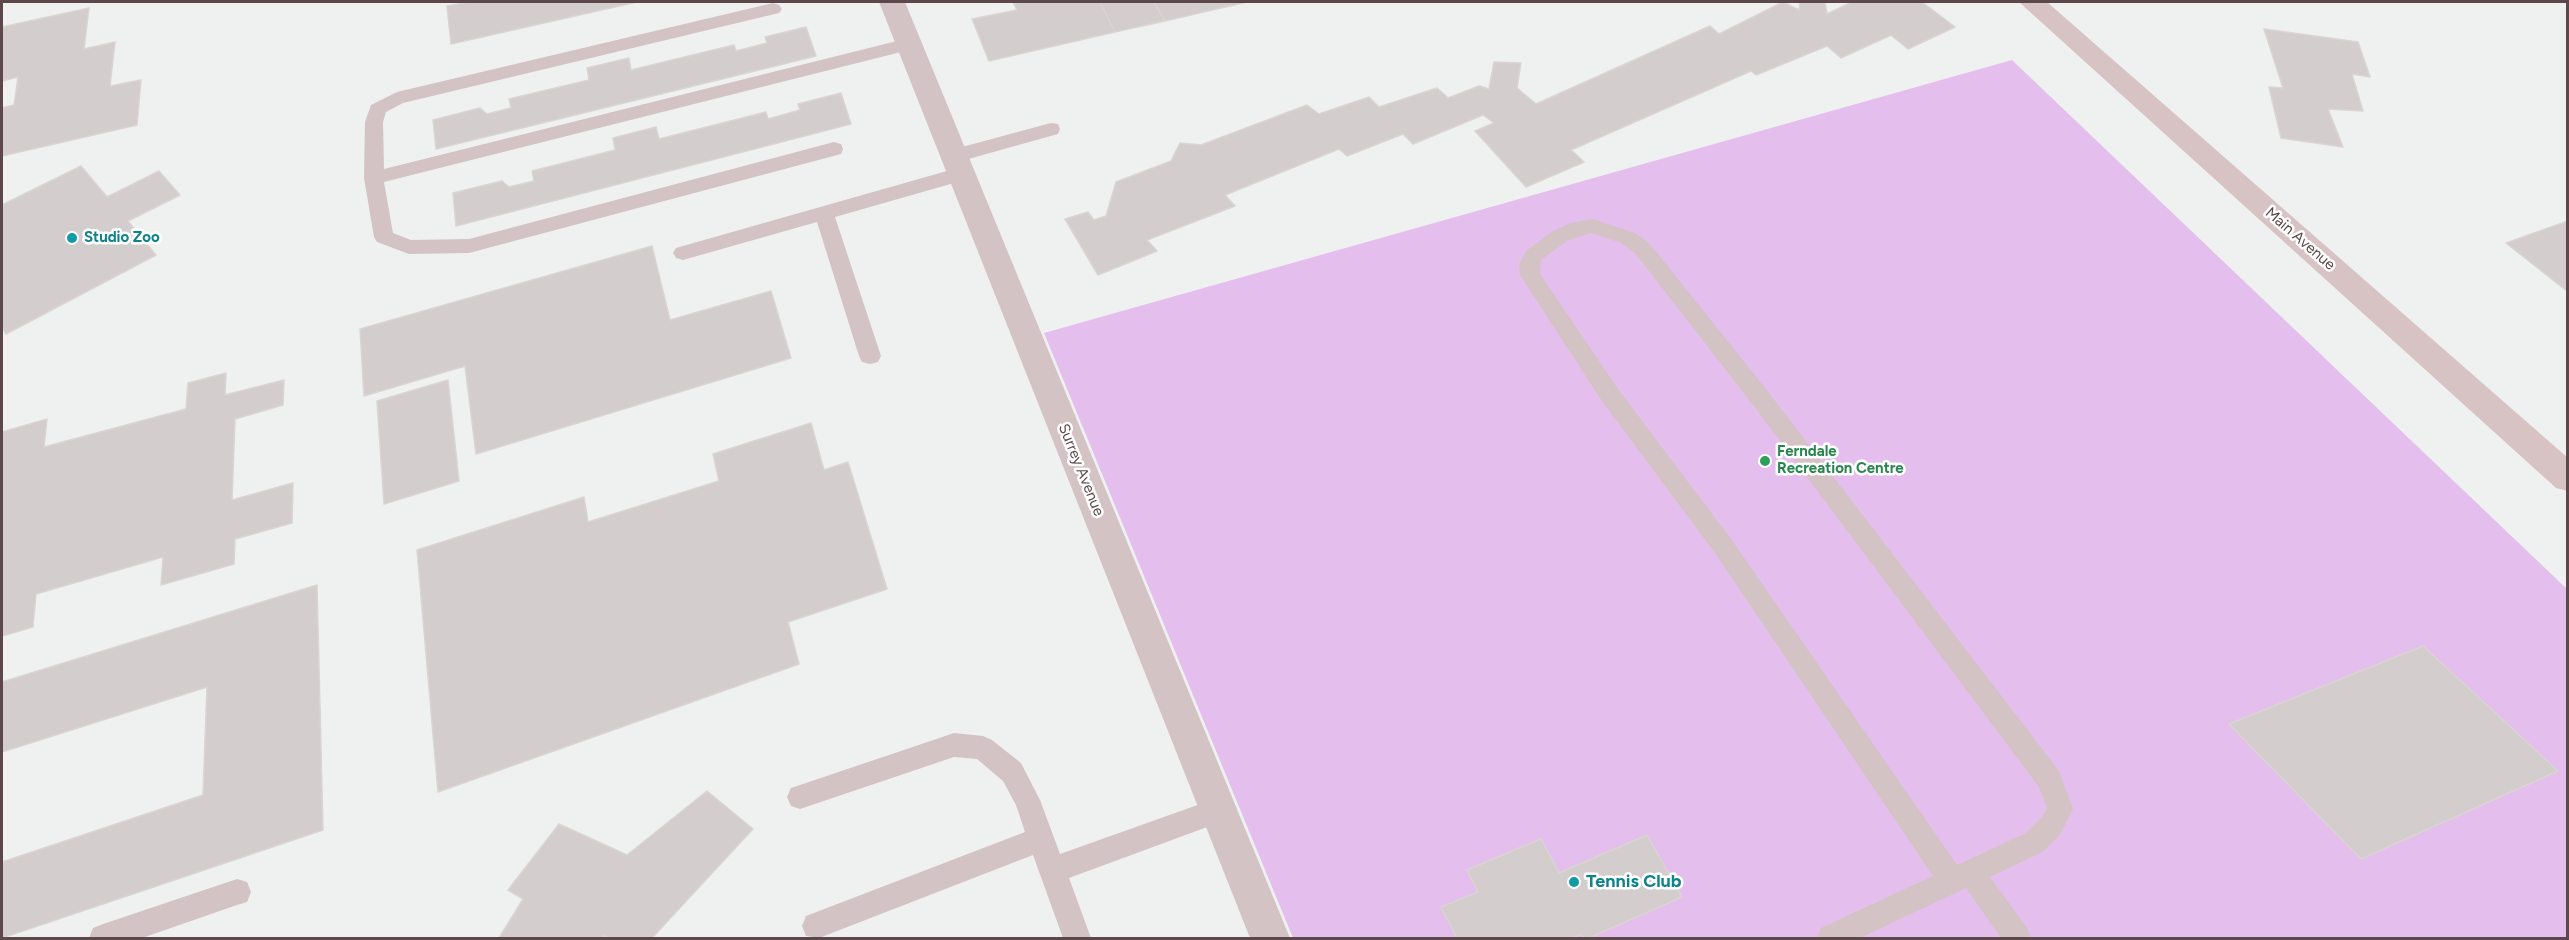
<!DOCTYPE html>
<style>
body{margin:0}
#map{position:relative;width:2569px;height:940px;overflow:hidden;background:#eff1f0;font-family:Figtree,sans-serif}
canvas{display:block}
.frame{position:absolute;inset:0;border:3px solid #5c484a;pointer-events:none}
</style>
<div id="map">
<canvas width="2569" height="940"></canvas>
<div class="frame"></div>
</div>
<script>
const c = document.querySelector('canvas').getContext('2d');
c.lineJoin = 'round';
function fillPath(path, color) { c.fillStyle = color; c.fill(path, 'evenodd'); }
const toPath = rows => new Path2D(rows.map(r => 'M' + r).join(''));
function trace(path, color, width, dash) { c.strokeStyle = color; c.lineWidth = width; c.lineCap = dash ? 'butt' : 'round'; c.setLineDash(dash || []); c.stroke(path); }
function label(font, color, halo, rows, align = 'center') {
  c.font = font + ' Figtree,sans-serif'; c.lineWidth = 5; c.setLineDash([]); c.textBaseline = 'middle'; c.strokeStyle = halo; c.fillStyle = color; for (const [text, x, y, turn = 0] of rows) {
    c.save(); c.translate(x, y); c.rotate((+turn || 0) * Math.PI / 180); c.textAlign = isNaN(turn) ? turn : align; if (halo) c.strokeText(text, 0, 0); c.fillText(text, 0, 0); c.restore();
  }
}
fillPath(toPath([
 [2012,60,2567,589,2567,938,1293,938,1044,333]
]), '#e4bfed');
const building = toPath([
 [470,2,637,2,451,44,447,6,470,2],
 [1013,2,1100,2,1115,32,989,61,972,19,1017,10,1013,2],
 [1100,2,1154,2,1165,21,1115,32,1100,2],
 [1154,2,1247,2,1165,21,1154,2],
 [1783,2,1799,10,1800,2,1825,2,1827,14,1852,2,1922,2,1955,27,1908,49,1891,35,1841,58,1827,46,1756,75,1751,71,1571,150,1584,162,1526,187,1475,131,1494,123,1483,115,1413,144,1403,134,1347,156,1339,149,1225,195,1235,206,1147,240,1157,251,1098,275,1065,219,1088,212,1094,220,1106,216,1116,182,1171,161,1180,143,1201,145,1307,105,1319,114,1369,97,1379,107,1437,88,1448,98,1479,86,1489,89,1494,62,1521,63,1517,88,1536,104,1710,26,1719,34,1783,2],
 [89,8,84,49,115,42,110,86,141,80,137,125,2,156,2,108,14,105,18,77,2,81,2,27,89,8],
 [806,27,816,56,436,149,433,120,480,108,487,114,511,108,509,99,589,80,587,68,629,58,631,70,734,45,736,51,767,43,765,37,806,27],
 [2264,29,2358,42,2370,77,2352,74,2363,111,2328,109,2343,147,2281,138,2269,87,2283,88,2264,29],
 [841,93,851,124,456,226,453,193,502,181,509,187,534,181,532,171,615,150,613,138,656,127,659,139,766,112,768,119,800,110,798,104,841,93],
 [81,166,107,197,159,171,180,195,128,221,156,255,6,334,2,327,2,205,81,166],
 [2568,221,2568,292,2506,243,2568,221],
 [652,246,670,320,771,291,791,358,476,454,465,366,364,396,360,329,652,246],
 [226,373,225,395,284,380,283,405,235,419,232,500,293,483,292,523,235,539,234,564,161,585,163,557,36,594,33,627,2,636,2,432,47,419,44,447,186,409,188,383,226,373],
 [448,380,459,481,384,504,377,401,448,380],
 [811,423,824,470,848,462,887,589,788,622,799,664,438,792,417,550,584,497,588,522,719,481,713,454,811,423],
 [317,585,323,830,2,938,2,862,203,795,207,687,2,752,2,682,317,585],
 [2423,646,2558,771,2361,859,2229,724,2423,646],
 [707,791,753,829,652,938,609,938,604,935,602,938,499,938,523,899,508,890,559,824,627,855,707,791],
 [1647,835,1682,897,1589,938,1584,938,1581,934,1571,938,1457,938,1441,907,1478,892,1467,870,1541,839,1559,873,1647,835]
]);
fillPath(building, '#d3cdcd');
trace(building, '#dad4d3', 1.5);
fillPath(toPath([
 [773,3,779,5,782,9,779,13,403,103,386,112,383,122,384,169,909,38,915,40,918,44,915,48,909,50,384,182,393,233,411,240,469,239,834,142,841,144,843,149,841,154,469,253,409,254,377,242,374,237,364,178,365,122,371,105,397,92,773,3],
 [1051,123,1058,124,1060,129,1058,134,954,163,947,161,944,156,947,151,1051,123],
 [961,167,968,169,971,174,968,179,835,217,881,356,878,362,870,364,862,362,859,356,817,222,683,260,676,258,673,253,676,248,683,246,961,167],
 [1592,219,1635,233,1649,243,1769,393,2059,771,2073,809,2060,835,2044,851,1990,877,2027,928,2031,938,2001,938,1966,888,1860,938,1817,938,1821,928,1933,876,1715,553,1602,401,1520,275,1519,265,1526,251,1553,231,1571,223,1592,219],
 [1591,233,1621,243,1635,253,1753,405,2039,787,2047,808,2042,817,2026,833,1957,865,1731,539,1618,389,1540,274,1541,260,1567,241,1591,233],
 [954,733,983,736,992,740,1021,763,1040,800,1060,854,1220,797,1229,801,1233,810,1229,819,1069,878,1091,938,1063,938,1033,855,819,938,806,936,802,926,806,916,1025,832,1016,805,1003,781,977,759,954,757,800,809,791,806,787,797,791,788,800,785,954,733],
 [237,879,247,882,251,892,247,902,237,905,142,938,89,938,93,928,103,924,237,879]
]), '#d3c3c5');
fillPath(toPath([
 [879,2,905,2,1290,938,1250,938,879,2]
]), '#d3c3c5');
fillPath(toPath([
 [2019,2,2047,2,2568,458,2568,491,2556,488,2019,2]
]), '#d7c2c4');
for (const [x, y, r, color] of [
 [72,238,6,"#0f9aa8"],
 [1765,461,6,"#2e9e5b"],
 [1574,882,6,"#0f9aa8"]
]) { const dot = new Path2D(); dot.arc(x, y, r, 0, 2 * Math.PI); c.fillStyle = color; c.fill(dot); trace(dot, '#fff', 2); }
label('bold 15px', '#0d838f', '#fff', [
 ["Studio Zoo",84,238]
], 'left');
label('15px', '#5c484a', '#fff', [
 ["Main Avenue",2300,239,41],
 ["Surrey Avenue",1081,470,68]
]);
label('bold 15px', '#27864d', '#fff', [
 ["Ferndale",1777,452],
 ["Recreation Centre",1777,469]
], 'left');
label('bold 18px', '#0d838f', '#fff', [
 ["Tennis Club",1586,882]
], 'left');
</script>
